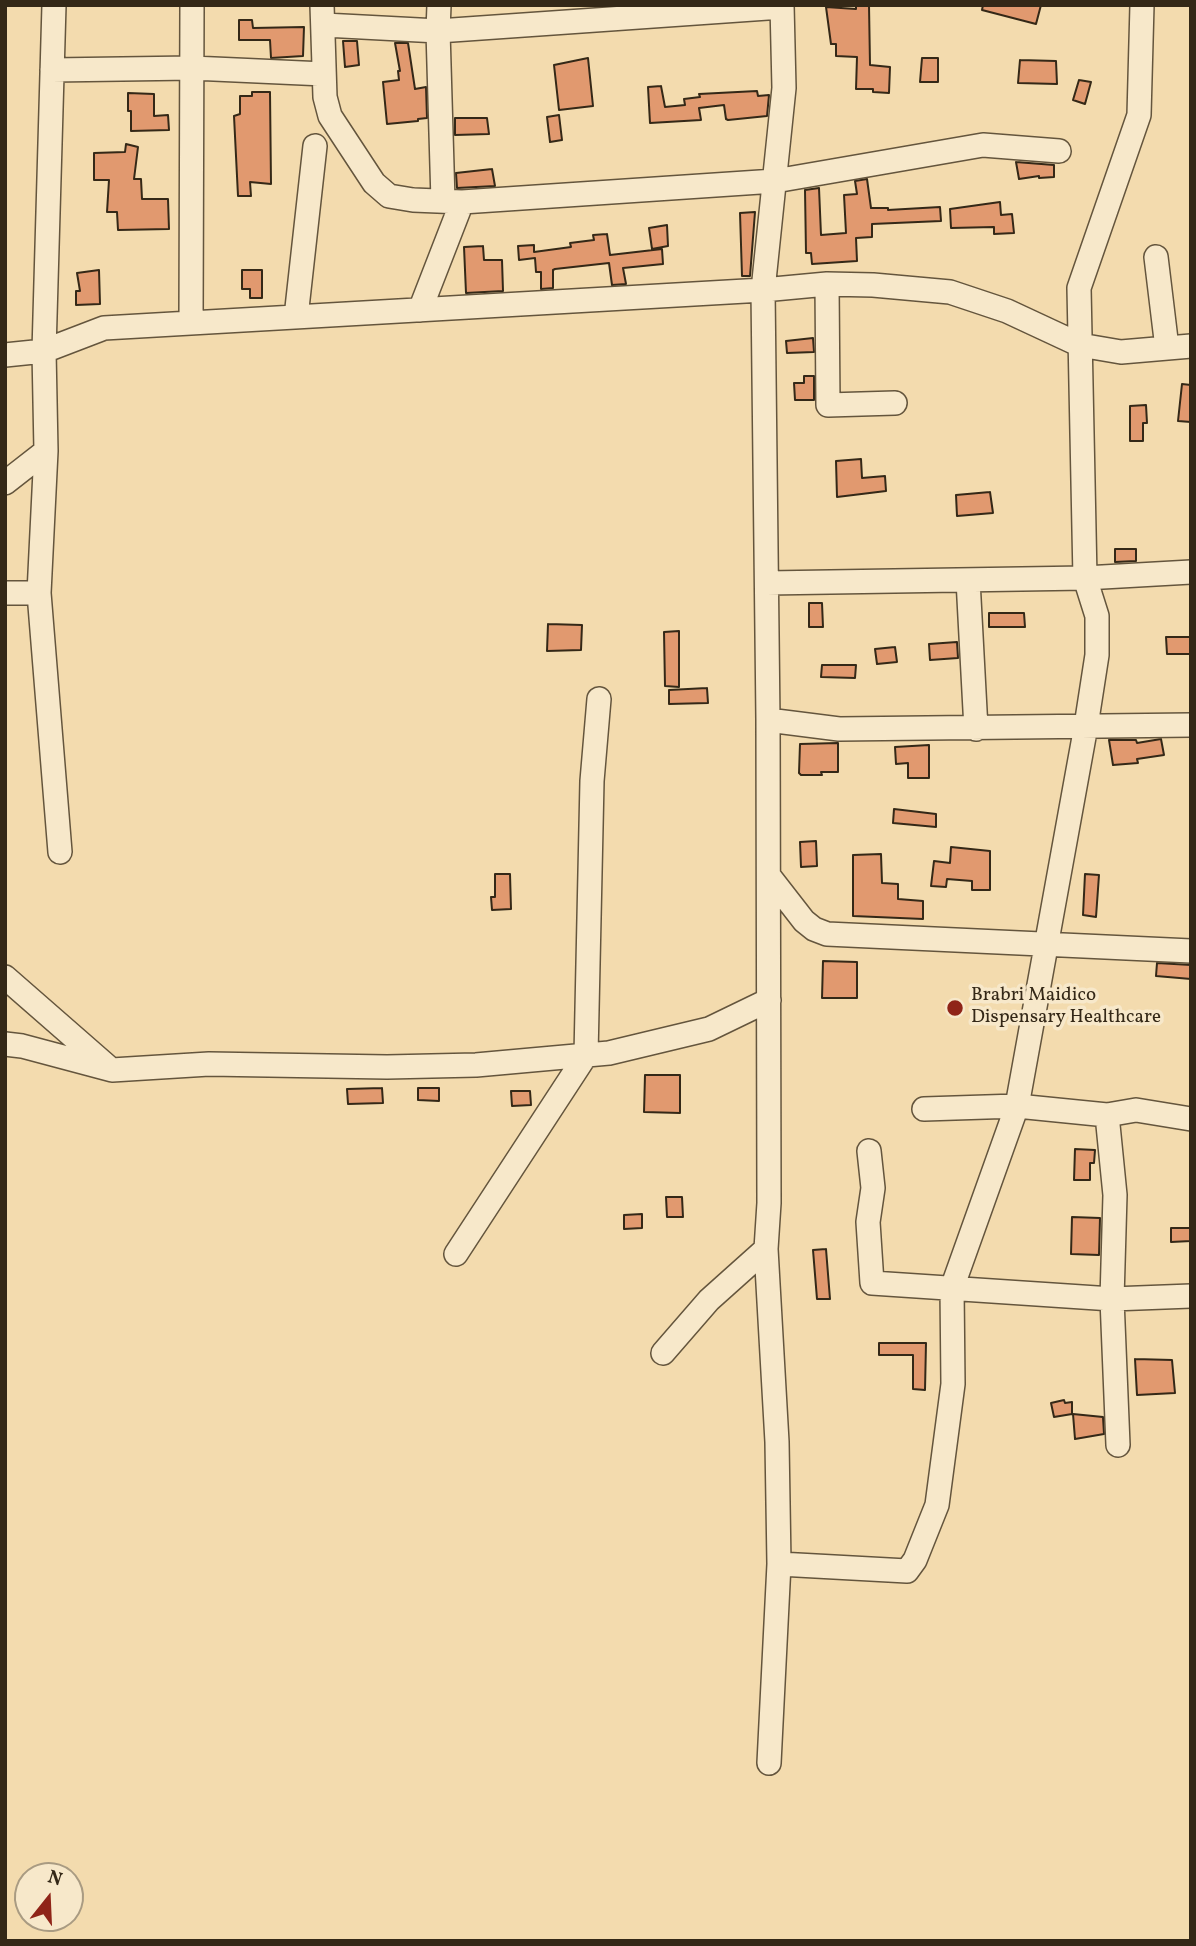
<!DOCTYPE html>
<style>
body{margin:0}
#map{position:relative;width:1196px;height:1946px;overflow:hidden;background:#f3dbae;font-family:Vollkorn,serif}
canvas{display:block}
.frame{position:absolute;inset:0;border:7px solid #342817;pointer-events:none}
.north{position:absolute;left:14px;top:1862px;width:70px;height:70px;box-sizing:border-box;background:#f7e8ca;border:2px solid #a99b82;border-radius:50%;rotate:18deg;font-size:19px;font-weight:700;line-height:28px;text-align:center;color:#342817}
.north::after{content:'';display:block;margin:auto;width:24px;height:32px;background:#8f2418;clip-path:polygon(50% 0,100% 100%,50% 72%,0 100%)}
</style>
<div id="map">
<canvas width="1196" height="1946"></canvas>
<div class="frame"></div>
<div class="north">N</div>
</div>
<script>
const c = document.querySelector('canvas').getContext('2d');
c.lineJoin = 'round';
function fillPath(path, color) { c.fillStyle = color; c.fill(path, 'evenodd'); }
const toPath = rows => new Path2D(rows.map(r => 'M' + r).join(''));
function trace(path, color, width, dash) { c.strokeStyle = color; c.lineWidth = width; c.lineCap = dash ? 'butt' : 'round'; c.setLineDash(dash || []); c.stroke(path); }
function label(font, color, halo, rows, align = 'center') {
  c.font = font + ' Vollkorn,serif'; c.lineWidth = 7; c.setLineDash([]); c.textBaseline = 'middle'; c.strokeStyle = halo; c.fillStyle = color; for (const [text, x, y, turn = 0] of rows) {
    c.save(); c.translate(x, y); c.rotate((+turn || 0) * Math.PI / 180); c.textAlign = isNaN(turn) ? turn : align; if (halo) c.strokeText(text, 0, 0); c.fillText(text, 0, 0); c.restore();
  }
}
const building = toPath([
 [856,5,869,5,870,65,890,67,889,93,873,92,873,89,856,89,857,57,836,56,836,44,831,44,826,7,856,9,856,5],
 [983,5,1041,5,1036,24,982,10,983,5],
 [239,20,252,20,253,28,304,27,303,56,271,58,270,40,239,40,239,20],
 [343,41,357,41,359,65,345,67,343,41],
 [395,43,408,43,415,89,426,87,427,118,418,119,418,121,387,124,383,82,399,80,398,71,400,71,395,43],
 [588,58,593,106,559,110,554,65,588,58],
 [922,58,938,58,938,82,920,82,922,58],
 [1020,60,1056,61,1057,84,1018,83,1020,60],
 [1079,80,1091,82,1085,104,1073,100,1079,80],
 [661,86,665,107,685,105,684,99,700,97,699,94,757,91,758,96,769,95,767,116,728,120,726,119,724,105,699,108,701,120,650,123,648,87,661,86],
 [252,92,270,92,271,184,250,182,251,196,238,196,234,116,240,114,240,96,252,96,252,92],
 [128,93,154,94,154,116,168,115,169,130,131,131,131,111,128,111,128,93],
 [559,115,562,140,550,142,547,117,559,115],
 [455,118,487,118,489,134,455,135,455,118],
 [126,144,138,147,134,179,141,179,142,199,168,199,169,229,118,230,117,212,107,212,109,180,94,180,94,153,125,152,126,144],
 [1016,162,1054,165,1054,177,1039,178,1039,176,1019,179,1016,162],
 [492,169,495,186,457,188,456,173,492,169],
 [867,179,871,208,888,208,888,210,940,207,941,221,872,224,872,237,856,238,857,261,812,264,811,253,806,253,805,190,819,188,821,235,846,233,844,195,857,194,855,181,867,179],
 [1000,202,1001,215,1012,214,1014,233,994,234,994,227,951,228,950,209,1000,202],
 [755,212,750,276,742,276,740,213,755,212],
 [667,225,668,246,652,249,649,228,667,225],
 [607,234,610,255,662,249,663,264,623,268,626,284,612,285,609,263,555,269,553,270,553,288,541,289,541,272,536,272,535,258,519,260,518,246,534,245,534,252,571,247,570,243,594,240,593,235,607,234],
 [483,246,484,260,502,260,503,291,466,293,464,247,483,246],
 [99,270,100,304,76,305,76,291,80,291,77,273,99,270],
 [242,270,262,270,262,298,250,298,250,289,242,289,242,270],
 [813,338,814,352,787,353,786,341,813,338],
 [804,376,814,376,814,400,795,400,794,383,804,383,804,376],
 [1182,384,1191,385,1191,422,1178,421,1182,384],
 [1146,405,1147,423,1143,423,1143,441,1130,441,1130,406,1146,405],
 [861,459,862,478,885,476,886,491,837,497,836,461,861,459],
 [990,492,993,513,957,516,956,495,990,492],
 [1115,549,1136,549,1136,561,1115,562,1115,549],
 [809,603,822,603,823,627,809,627,809,603],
 [989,613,1024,613,1025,627,989,627,989,613],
 [548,624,582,625,581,650,547,651,548,624],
 [679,631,679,687,665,686,664,632,679,631],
 [1166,637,1191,637,1191,654,1167,654,1166,637],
 [957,642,958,658,930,660,929,644,957,642],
 [895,647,897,662,877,664,875,649,895,647],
 [822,665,856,665,855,678,821,677,822,665],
 [707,688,708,703,669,704,669,690,707,688],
 [1161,739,1164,755,1137,759,1138,763,1113,765,1109,740,1136,740,1137,743,1161,739],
 [838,743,838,772,821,772,822,775,801,775,799,773,800,744,838,743],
 [929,745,929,778,908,778,908,763,896,764,895,747,929,745],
 [894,809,936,814,936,827,893,823,894,809],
 [816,841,817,866,801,867,800,842,816,841],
 [951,847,990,851,990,890,972,890,972,881,947,879,946,887,931,886,934,861,950,863,951,847],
 [881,854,882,883,898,884,898,899,923,901,923,919,853,916,853,855,881,854],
 [495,874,510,874,511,909,492,910,491,897,495,897,495,874],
 [1085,874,1099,875,1096,917,1083,915,1085,874],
 [823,961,857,962,857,998,822,998,823,961],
 [1157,963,1191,965,1191,979,1156,976,1157,963],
 [645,1075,680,1075,680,1113,644,1112,645,1075],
 [382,1088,383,1103,348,1104,347,1089,382,1088],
 [418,1088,439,1088,439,1101,418,1100,418,1088],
 [511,1091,530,1091,531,1105,512,1106,511,1091],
 [1075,1149,1095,1150,1094,1163,1090,1163,1090,1180,1074,1180,1075,1149],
 [666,1197,682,1197,683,1217,667,1217,666,1197],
 [642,1214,642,1228,624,1229,624,1215,642,1214],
 [1072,1217,1100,1218,1099,1255,1071,1254,1072,1217],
 [1171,1228,1191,1228,1191,1241,1171,1242,1171,1228],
 [826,1249,830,1299,817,1299,813,1250,826,1249],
 [879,1343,926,1343,925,1390,913,1389,913,1355,879,1355,879,1343],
 [1135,1359,1172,1360,1175,1393,1137,1395,1135,1359],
 [1064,1400,1065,1403,1072,1402,1072,1414,1054,1417,1051,1403,1064,1400],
 [1073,1414,1103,1417,1104,1434,1075,1439,1073,1414]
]);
fillPath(building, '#e1996f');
trace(building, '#342817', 2);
const minor = toPath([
 [322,5,325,97,330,116,374,183,389,196,413,200,462,202],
 [439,5,438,31,443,201],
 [324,25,438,31,782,7],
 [52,70,192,68,324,74],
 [1156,257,1167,348],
 [827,284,828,405,895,403],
 [420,310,462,202,775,181,983,145,1059,151],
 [296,317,315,146],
 [191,323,192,5],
 [5,355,44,351,104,328,763,290,827,284,873,285,950,292,1007,311,1080,345,1121,352,1191,346],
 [46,451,39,593,60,852],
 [5,483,46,451,44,351,54,5],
 [968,580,976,729],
 [767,583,1085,578,1191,572],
 [5,593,39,593],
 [768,720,839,729,1191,725],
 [769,876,804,921,814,929,827,934,1191,951],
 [5,977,108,1067],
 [5,1044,22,1046,112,1070,209,1064,387,1067,476,1065,609,1053,709,1029,769,1000],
 [924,1109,1017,1106,1107,1115,1136,1110,1191,1119],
 [1107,1115,1115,1195,1112,1299,1118,1445],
 [869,1151,873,1188,868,1222,872,1283,1112,1299,1191,1296],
 [456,1254,586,1055,592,781,599,699],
 [663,1353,709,1300,766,1249],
 [779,1564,907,1571,915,1560,937,1505,953,1384,952,1288,1017,1106,1086,726,1097,655,1097,616,1085,578,1079,288,1139,115,1142,5],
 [769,1763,779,1564,777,1442,766,1249,769,1203,768,720,763,290,784,88,782,5]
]);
trace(minor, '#64553d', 26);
trace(minor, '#f7e8ca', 23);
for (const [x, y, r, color] of [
 [955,1008,9,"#8f2418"]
]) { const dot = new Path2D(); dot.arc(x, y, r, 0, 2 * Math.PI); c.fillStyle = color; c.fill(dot); trace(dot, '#f7e8ca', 2.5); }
label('19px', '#342817', '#f7e8ca', [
 ["Brabri Maidico",971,997],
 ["Dispensary Healthcare",971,1019]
], 'left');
</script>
